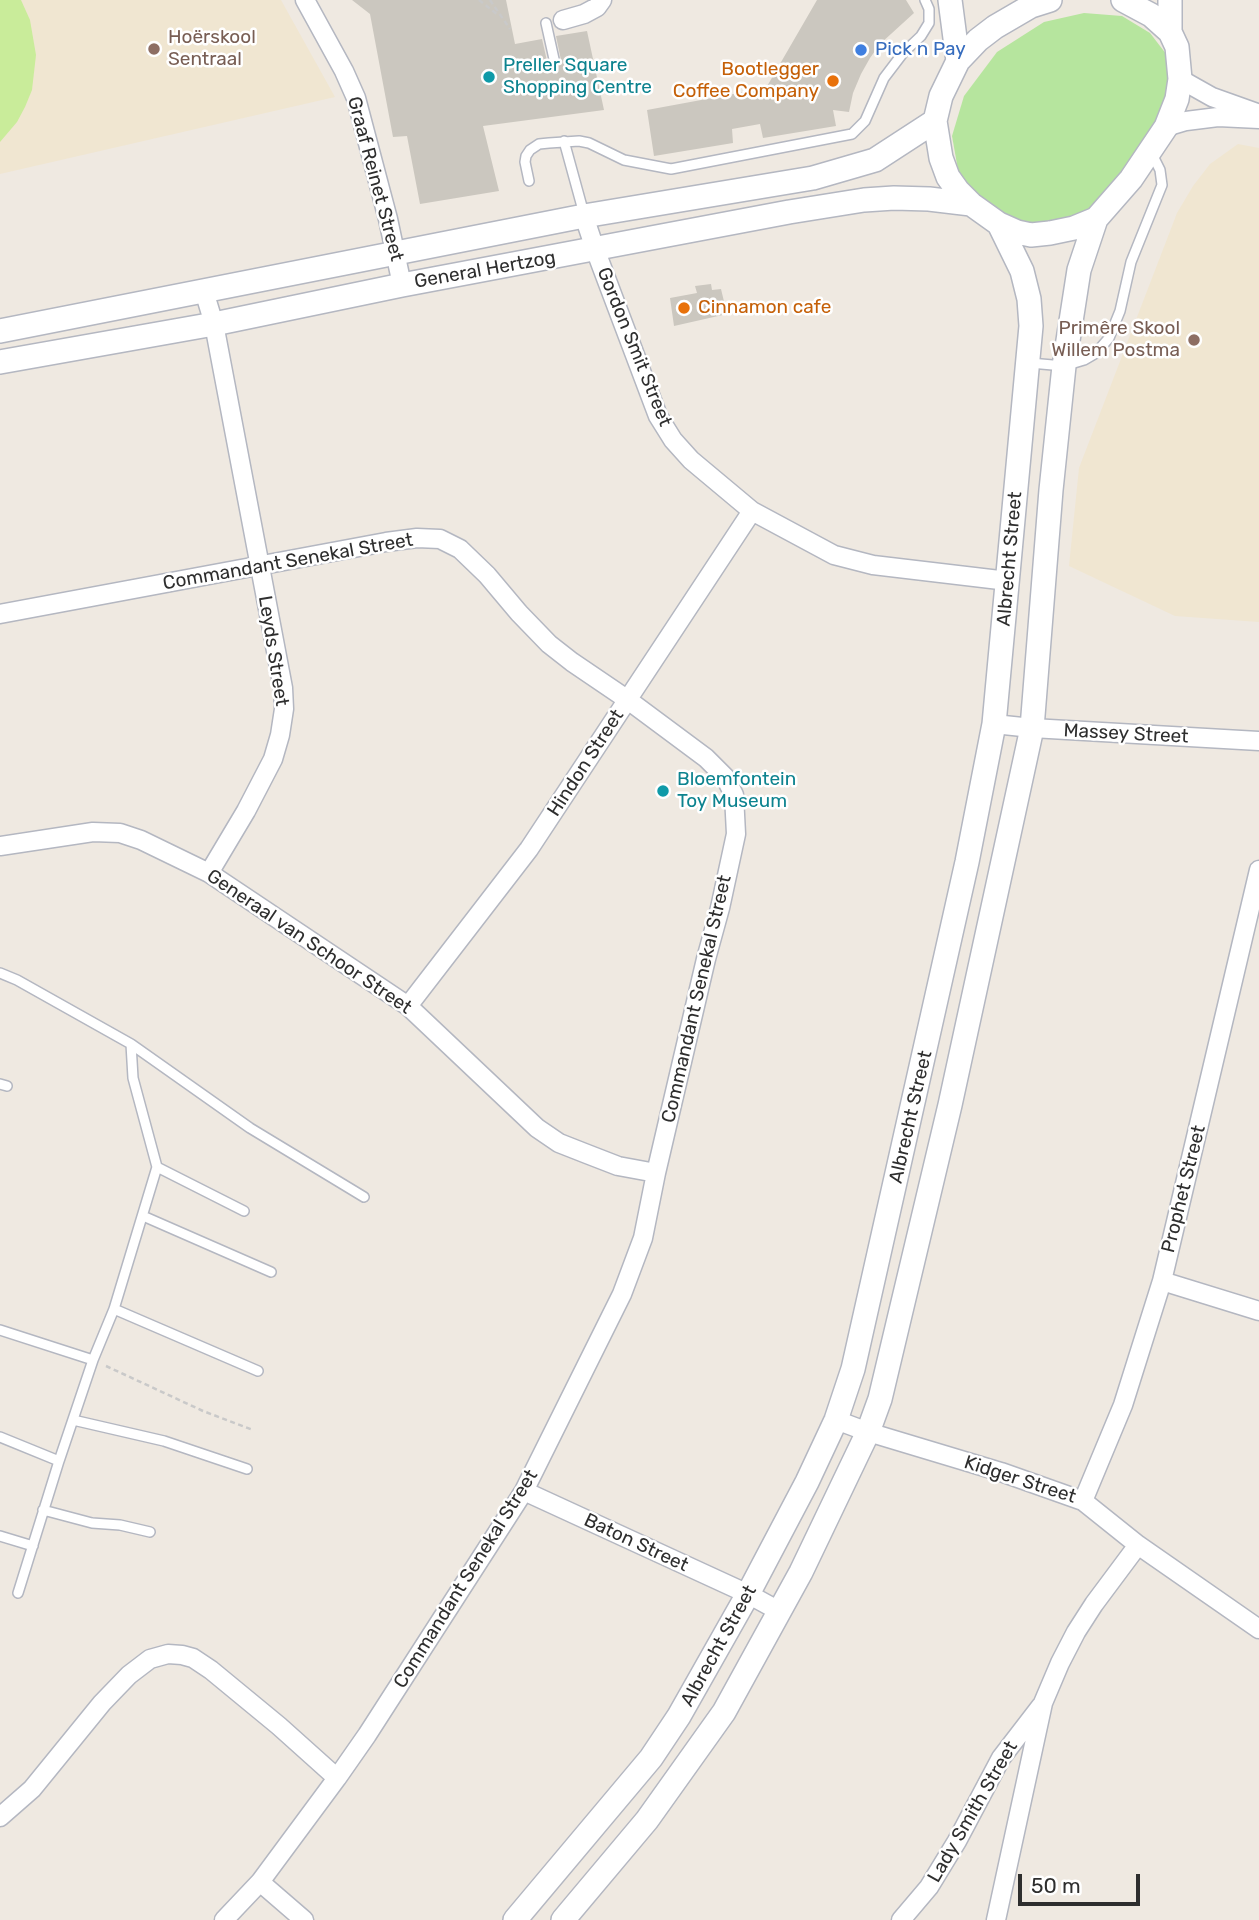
<!DOCTYPE html>
<meta charset="utf-8">
<style>
body{margin:0}
#map{position:relative;width:1259px;height:1920px;overflow:hidden;background:#efe9e1;font-family:Rubik,sans-serif}
canvas{display:block}
.scale{position:absolute;left:1018px;top:1874px;width:122px;height:32px;box-sizing:border-box;border:4px solid #2e2e2e;border-top:0;padding-left:9px;font-size:21px;line-height:24px;white-space:nowrap;color:#2e2e2e;-webkit-text-stroke:5px #fff;paint-order:stroke}
</style>
<div id="map">
<canvas width="1259" height="1920"></canvas>
<div class="scale">50 m</div>
</div>
<script>
const c = document.querySelector('canvas').getContext('2d');
c.lineJoin = 'round';
function fillPath(path, color) { c.fillStyle = color; c.fill(path, 'evenodd'); }
const toPath = rows => new Path2D(rows.map(r => 'M' + r).join(''));
function trace(path, color, width, dash) { c.strokeStyle = color; c.lineWidth = width; c.lineCap = dash ? 'butt' : 'round'; c.setLineDash(dash || []); c.stroke(path); }
function label(font, color, halo, rows, align = 'center') {
  c.font = font + ' Rubik,sans-serif'; c.lineWidth = 5; c.setLineDash([]); c.textBaseline = 'middle'; c.strokeStyle = halo; c.fillStyle = color; for (const [text, x, y, turn = 0] of rows) {
    c.save(); c.translate(x, y); c.rotate((+turn || 0) * Math.PI / 180); c.textAlign = isNaN(turn) ? turn : align; if (halo) c.strokeText(text, 0, 0); c.fillText(text, 0, 0); c.restore();
  }
}
fillPath(toPath([
 [0,0,281,0,335,97,0,174],
 [1238,144,1259,148,1259,622,1175,616,1069,566,1079,468,1177,213,1193,186,1210,164]
]), '#f0e6d1');
fillPath(toPath([
 [1084,13,1122,16,1150,33,1170,59,1176,99,1115,200,1031,232,988,214,960,181,952,136,964,96,997,52,1044,22]
]), '#b6e59e');
fillPath(toPath([
 [0,0,21,0,30,20,36,55,32,90,25,107,17,122,0,142]
]), '#c9ec9a');
fillPath(toPath([
 [352,0,506,0,515,44,542,39,547,61,553,66,558,65,561,60,556,36,587,31,604,110,483,126,499,191,420,204,407,136,393,137,370,14],
 [817,0,906,0,914,13,880,44,870,58,861,74,853,93,849,112,833,110,836,126,763,138,760,124,732,129,733,143,654,156,647,110,766,88],
 [711,284,712,290,721,289,727,314,674,326,670,298,697,293,695,286]
]), '#cbc7bf');
const service = toPath([
 [546,23,554,59],
 [564,141,584,214],
 [529,181,525,162,526,156,530,150,539,144,549,143,579,141,589,143,624,160,671,169,852,134,865,121,884,78,903,53,921,36,929,23,929,9,925,0],
 [1030,363,1064,366,1084,360,1096,353,1109,338,1120,311,1131,262,1162,185,1160,170,1151,152],
 [0,973,17,980,131,1044,250,1128,364,1197],
 [0,1084,7,1086],
 [157,1167,244,1211],
 [143,1216,271,1272],
 [114,1309,258,1371],
 [0,1330,93,1360],
 [73,1420,164,1441,247,1469],
 [0,1437,59,1461],
 [43,1510,92,1523,120,1525,150,1532],
 [0,1536,33,1546],
 [18,1593,59,1461,93,1360,114,1309,157,1167,133,1078,131,1044]
]);
const minor = toPath([
 [305,0,344,71,356,98,388,219,402,285],
 [563,20,584,14,597,7,602,0],
 [1180,79,1212,97,1257,113],
 [1166,127,1186,121,1218,117,1259,119],
 [584,216,595,249,658,416,673,440,691,460,752,511,834,555,873,565,1008,581],
 [204,291,214,324,283,688,284,709,280,735,273,759,246,811,209,873],
 [0,614,386,542,417,538,440,539,460,549,487,575,519,613,549,644,572,662,628,700,706,758,725,777,734,795,736,834,720,908,706,959,656,1173,643,1238,622,1294,524,1491,367,1735,337,1778,260,1882,224,1920],
 [994,724,1032,728,1259,741],
 [0,846,93,832,120,833,141,840,209,873,408,1006,537,1128,559,1143,587,1154,618,1166,656,1173],
 [408,1006,529,849,752,511],
 [1162,1281,1259,1311],
 [836,1420,868,1432,1001,1472,1083,1501,1138,1545,1259,1629],
 [524,1491,748,1594,779,1611],
 [1083,1501,1123,1405,1162,1281,1259,870],
 [0,1817,32,1789,102,1703,129,1675,150,1659,168,1654,182,1655,193,1658,211,1670,279,1726,337,1778],
 [260,1882,304,1920],
 [901,1920,929,1887,957,1841,1001,1758,1041,1706],
 [996,1920,1043,1703,1060,1663,1076,1632,1094,1604,1138,1545]
]);
const tertiary = toPath([
 [950,0,958,61],
 [1050,0,1031,6,995,27,978,40,958,61,941,96,935,121,941,158,948,177,958,191,971,204,999,224,1017,232,1031,235,1050,233,1074,228,1096,219,1131,179,1166,127,1177,99,1180,79,1177,47,1170,32,1151,15,1123,0],
 [1170,0,1170,32],
 [0,331,584,216,813,178,875,160,935,121],
 [0,362,214,324,402,285,789,212,864,200,894,198,929,199,971,204],
 [515,1920,651,1758,679,1716,748,1594,807,1482,836,1420,853,1369,967,862,994,724,1031,326,1029,299,1022,271,999,224],
 [563,1920,647,1820,724,1712,801,1572,868,1432,880,1399,950,1105,1032,728,1051,490,1064,366,1079,270,1096,219]
]);
trace(service, '#b4b7c1', 12);
trace(minor, '#b4b7c1', 21);
trace(tertiary, '#b4b7c1', 26);
trace(toPath([
 [479,0,498,15],
 [490,0,510,29],
 [106,1366,203,1411,253,1430]
]), '#c9c9c9', 2.5, [5, 3.5]);
trace(service, '#fff', 9);
trace(minor, '#fff', 18);
trace(tertiary, '#fff', 23);
for (const [x, y, r, color] of [
 [154,49,7,"#8d6e63"],
 [861,50,7,"#3f7fe0"],
 [489,77,7,"#0f9aa8"],
 [833,81,7,"#e8710a"],
 [684,308,7,"#e8710a"],
 [1194,340,7,"#8d6e63"],
 [663,791,7,"#0f9aa8"]
]) { const dot = new Path2D(); dot.arc(x, y, r, 0, 2 * Math.PI); c.fillStyle = color; c.fill(dot); trace(dot, '#fff', 2.5); }
label('19px', '#785e54', '#fff', [
 ["Hoërskool",168,38],
 ["Sentraal",168,60],
 ["Primêre Skool",1180,329,"right"],
 ["Willem Postma",1180,351,"right"]
], 'left');
label('19px', '#366cbe', '#fff', [
 ["Pick n Pay",875,50]
], 'left');
label('19px', '#0d838f', '#fff', [
 ["Preller Square",503,66],
 ["Shopping Centre",503,88],
 ["Bloemfontein",677,780],
 ["Toy Museum",677,802]
], 'left');
label('19px', '#c56008', '#fff', [
 ["Bootlegger",819,70],
 ["Coffee Company",819,92],
 ["Cinnamon cafe",698,308,"left"]
], 'right');
label('19px', '#2e2e2e', '#fff', [
 ["Graaf Reinet Street",375,179,75],
 ["General Hertzog",485,270,-10],
 ["Gordon Smit Street",634,347,68],
 ["Albrecht Street",1010,559,-85],
 ["Commandant Senekal Street",288,562,-10],
 ["Leyds Street",273,651,81],
 ["Massey Street",1126,734,3],
 ["Hindon Street",586,763,-57],
 ["Generaal van Schoor Street",309,942,34],
 ["Commandant Senekal Street",697,999,-77],
 ["Albrecht Street",911,1117,-77],
 ["Prophet Street",1184,1189,-76],
 ["Kidger Street",1020,1480,18],
 ["Baton Street",636,1543,25],
 ["Commandant Senekal Street",466,1579,-58],
 ["Albrecht Street",719,1646,-61],
 ["Lady Smith Street",973,1812,-60]
]);
</script>
